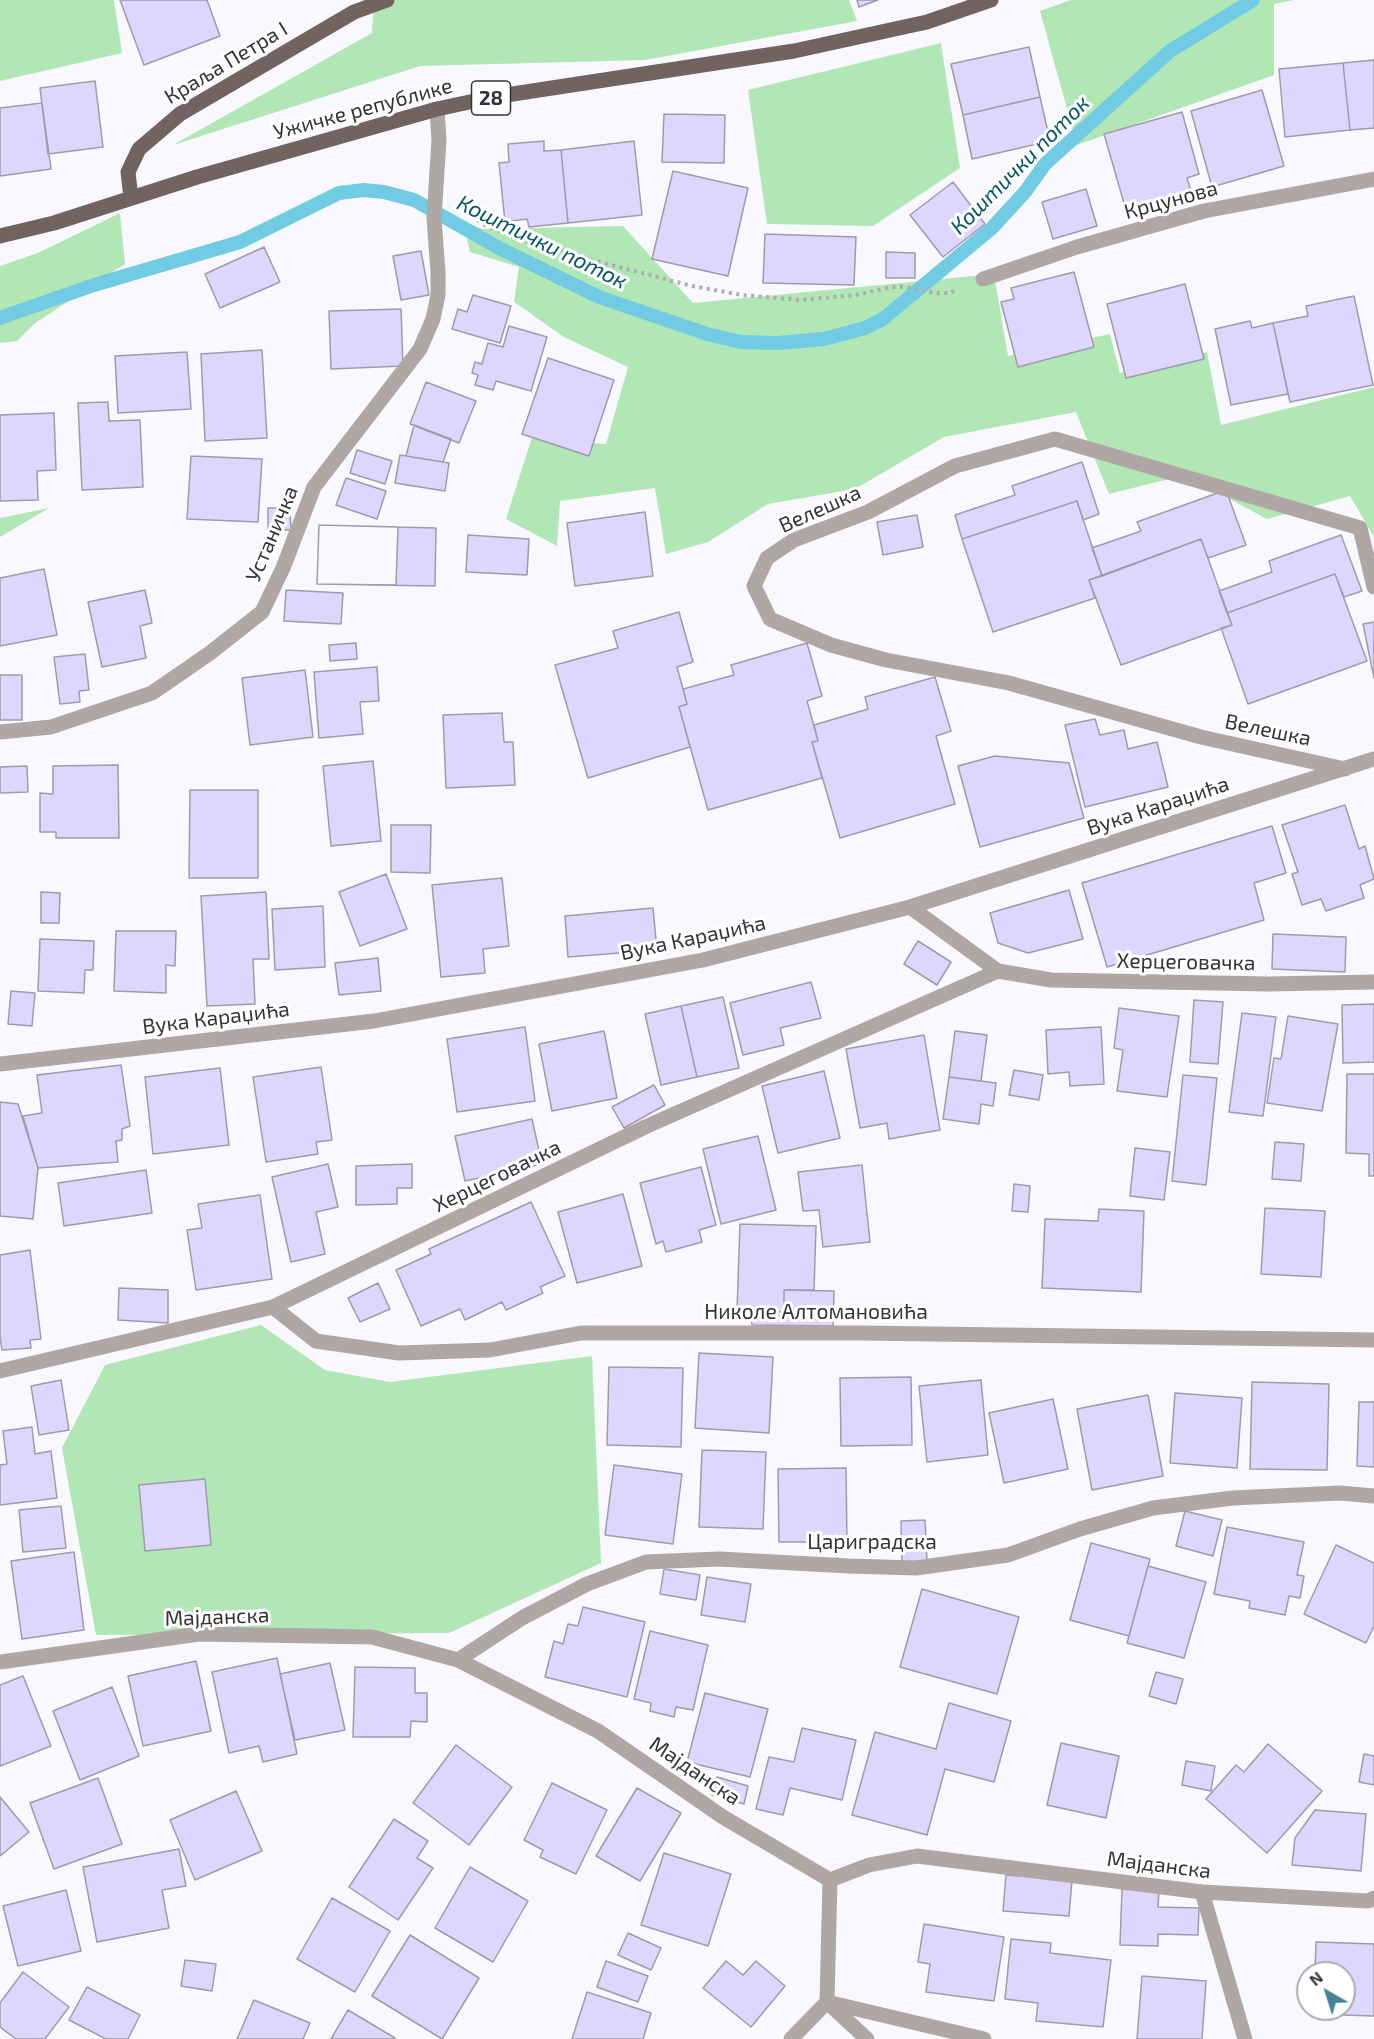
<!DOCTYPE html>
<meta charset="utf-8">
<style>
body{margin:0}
#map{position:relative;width:1374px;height:2039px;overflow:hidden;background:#f9f8fe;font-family:"Exo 2",sans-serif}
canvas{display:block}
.north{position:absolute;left:1296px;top:1961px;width:60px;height:60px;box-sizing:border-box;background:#fff;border:2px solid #adadaf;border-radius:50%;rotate:321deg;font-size:16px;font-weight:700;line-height:24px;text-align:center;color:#333238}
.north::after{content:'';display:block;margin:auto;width:21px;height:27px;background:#438297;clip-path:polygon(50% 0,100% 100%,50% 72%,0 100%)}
</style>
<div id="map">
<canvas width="1374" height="2039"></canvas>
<div class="north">N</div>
</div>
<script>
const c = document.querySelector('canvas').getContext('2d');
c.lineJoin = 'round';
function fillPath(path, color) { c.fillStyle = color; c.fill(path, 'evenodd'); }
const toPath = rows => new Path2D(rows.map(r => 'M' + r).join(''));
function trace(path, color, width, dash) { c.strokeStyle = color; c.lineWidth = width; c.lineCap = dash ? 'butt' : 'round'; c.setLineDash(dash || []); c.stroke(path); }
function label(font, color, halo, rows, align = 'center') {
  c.font = font + ' "Exo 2",sans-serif'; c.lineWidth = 6; c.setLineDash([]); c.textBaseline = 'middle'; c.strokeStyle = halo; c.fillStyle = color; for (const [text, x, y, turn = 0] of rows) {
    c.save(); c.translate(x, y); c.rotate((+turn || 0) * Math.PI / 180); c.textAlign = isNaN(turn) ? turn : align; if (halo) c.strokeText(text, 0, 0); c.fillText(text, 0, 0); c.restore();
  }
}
fillPath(toPath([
 [0,0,114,0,122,53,0,81],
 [374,0,849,0,857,21,645,60,420,66,173,145,372,33],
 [1071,0,1294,0,1274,4,1274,75,1077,145,1040,11],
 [941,43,960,168,873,226,767,224,748,90],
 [120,213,125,264,34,324,17,341,0,343,0,266,40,252],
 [463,222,483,229,623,226,693,303,994,274,1008,356,1110,334,1120,373,1207,352,1221,425,1374,387,1374,537,1350,496,1267,519,1185,475,1109,494,1076,412,944,437,855,489,768,504,708,542,666,554,655,488,560,501,557,546,506,519,532,437,606,444,628,367,564,337,514,302,519,267,470,252],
 [49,508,0,537,0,538,0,518],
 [261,1325,325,1370,390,1382,592,1356,601,1563,449,1633,96,1635,62,1448,105,1365]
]), '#b1e7b4');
trace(toPath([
 [0,318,94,285,240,242,339,193,364,190,384,192,414,200,501,249,599,297,707,334,741,342,777,343,824,339,865,328,883,319,992,228,1025,192,1045,164,1170,51,1253,0]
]), '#71cbe3', 14);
const building = toPath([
 [120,0,207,0,220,36,144,65,120,0],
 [857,0,878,0,859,7,857,0],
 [1029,47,1040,97,963,115,951,64,1029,47],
 [1374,60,1374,128,1350,130,1343,63,1374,60],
 [1343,63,1350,130,1285,137,1279,69,1343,63],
 [95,81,103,147,48,154,40,88,95,81],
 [1262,90,1284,166,1212,187,1191,111,1262,90],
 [1040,97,1050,141,972,159,963,115,1040,97],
 [42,103,51,169,0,176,0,108,42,103],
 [1182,112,1199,174,1187,178,1193,198,1128,217,1104,134,1182,112],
 [664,114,725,115,724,163,662,162,664,114],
 [544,141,544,151,561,150,568,223,529,227,527,219,505,222,499,163,509,162,508,144,544,141],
 [634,141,642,215,568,223,561,150,634,141],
 [673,171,748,188,728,276,652,259,673,171],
 [953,182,985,224,943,257,910,215,953,182],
 [1086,189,1097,226,1053,239,1042,202,1086,189],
 [765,234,856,237,854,285,763,283,765,234],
 [264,247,280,282,220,308,205,274,264,247],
 [421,251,429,295,401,300,393,256,421,251],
 [886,252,915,253,915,278,886,278,886,252],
 [1074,272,1094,347,1018,367,1001,302,1014,299,1011,288,1074,272],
 [1185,284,1204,359,1126,378,1107,304,1185,284],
 [473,295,511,306,500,343,452,329,458,309,467,312,473,295],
 [1354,296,1373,385,1290,402,1273,323,1308,316,1306,306,1354,296],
 [401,309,403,366,331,369,329,311,401,309],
 [1250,321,1252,328,1273,323,1288,394,1231,405,1215,329,1250,321],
 [509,326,547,337,531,391,496,381,493,390,475,385,478,375,472,373,475,362,482,364,488,343,503,347,509,326],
 [262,350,267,438,205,441,201,354,262,350],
 [187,352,191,409,118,413,115,356,187,352],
 [548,358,614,380,589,456,522,434,548,358],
 [426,382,476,401,459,443,410,424,426,382],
 [108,402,109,421,140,420,143,487,82,490,78,403,108,402],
 [54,413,56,470,37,471,38,500,0,501,0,415,54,413],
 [414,425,451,439,443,462,406,456,414,425],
 [357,450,392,461,385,484,350,473,357,450],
 [400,455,449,463,445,491,395,483,400,455],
 [191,456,262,459,258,522,187,519,191,456],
 [1082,462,1099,514,1083,520,1077,501,962,539,955,515,1015,495,1012,486,1082,462],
 [346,478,386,491,377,519,336,505,346,478],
 [1226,490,1246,545,1208,558,1201,539,1102,576,1092,548,1141,531,1137,522,1226,490],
 [1077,501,1102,576,1089,580,1095,598,993,632,962,539,1077,501],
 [268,508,290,508,291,530,268,530,268,508],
 [645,512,653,576,575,586,567,523,645,512],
 [917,515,923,547,883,555,877,522,917,515],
 [319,525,398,527,396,585,317,584,319,525],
 [319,525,436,528,435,586,317,584,319,525],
 [468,535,529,539,527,575,466,572,468,535],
 [1341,535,1362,591,1344,597,1335,574,1227,613,1219,591,1272,572,1269,561,1341,535],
 [1201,539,1232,625,1121,665,1089,580,1201,539],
 [44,569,57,635,0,646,0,578,44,569],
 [1335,574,1367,661,1248,704,1221,628,1232,625,1227,613,1335,574],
 [145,590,152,623,140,626,146,658,102,667,88,602,145,590],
 [286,590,343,593,341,624,284,621,286,590],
 [679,612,693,662,677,667,687,704,679,707,690,747,588,778,555,665,618,648,613,631,679,612],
 [1374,622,1374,678,1363,624,1374,622],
 [356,643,357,659,330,661,329,645,356,643],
 [807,643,822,696,807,701,818,741,812,742,822,778,708,810,679,707,687,704,683,689,734,675,731,665,807,643],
 [85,654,89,690,79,691,80,702,60,704,54,657,85,654],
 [377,667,379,701,360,702,363,734,319,738,314,672,377,667],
 [305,670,313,737,250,745,242,678,305,670],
 [0,675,22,675,22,720,0,720,0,675],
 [935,677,951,731,936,736,955,804,840,838,812,742,818,741,814,725,868,709,865,697,935,677],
 [502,713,504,742,513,742,515,785,446,788,443,715,502,713],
 [1095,719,1100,735,1124,730,1128,749,1157,742,1168,787,1085,807,1065,725,1095,719],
 [995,756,1069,763,1084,818,980,847,958,766,995,756],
 [373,761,381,841,331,846,323,766,373,761],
 [118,765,119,838,56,838,56,832,40,832,40,793,53,794,53,766,118,765],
 [27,766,28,792,0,793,0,767,27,766],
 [190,790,258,790,258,878,189,878,190,790],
 [1345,805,1359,849,1365,846,1374,879,1360,885,1364,898,1326,911,1321,899,1302,905,1292,874,1298,872,1282,825,1345,805],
 [391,825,431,825,430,873,391,872,391,825],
 [1272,826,1286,873,1254,883,1264,920,1107,967,1082,883,1272,826],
 [386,874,407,929,360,946,339,892,386,874],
 [502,878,509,946,483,949,485,973,441,977,432,885,502,878],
 [1069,890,1083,939,1028,953,998,943,990,913,1069,890],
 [41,892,60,893,59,923,41,923,41,892],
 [266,892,269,959,253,959,255,1004,207,1006,201,896,266,892],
 [323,906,325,967,275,970,272,909,323,906],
 [653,908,657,950,568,957,565,916,653,908],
 [116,931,176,931,175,966,166,965,166,993,114,991,116,931],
 [1273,934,1346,937,1345,972,1272,969,1273,934],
 [40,939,94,941,93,970,85,970,84,993,38,991,40,939],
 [918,941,951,962,937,985,904,964,918,941],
 [378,958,381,991,339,995,335,963,378,958],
 [811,982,821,1018,780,1028,784,1045,743,1055,730,1003,811,982],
 [11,991,35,993,32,1026,8,1024,11,991],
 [723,997,739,1068,697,1077,681,1006,723,997],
 [1194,1000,1223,1002,1218,1064,1190,1062,1194,1000],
 [1374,1004,1374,1062,1343,1063,1342,1005,1374,1004],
 [681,1006,697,1077,661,1085,645,1014,681,1006],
 [1119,1008,1179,1016,1167,1097,1117,1091,1123,1050,1114,1048,1119,1008],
 [1242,1013,1276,1017,1263,1116,1229,1112,1242,1013],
 [1288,1016,1338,1024,1322,1111,1267,1103,1274,1058,1281,1059,1288,1016],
 [525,1027,535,1101,457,1112,447,1039,525,1027],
 [1101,1027,1104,1084,1070,1086,1069,1072,1048,1074,1046,1030,1101,1027],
 [604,1031,617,1098,552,1111,539,1044,604,1031],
 [955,1031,987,1035,981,1081,949,1077,955,1031],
 [924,1035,940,1130,889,1139,887,1123,860,1128,846,1049,924,1035],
 [121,1065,130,1126,122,1129,122,1140,116,1141,118,1162,38,1168,23,1116,42,1113,37,1075,121,1065],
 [321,1067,332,1140,316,1142,318,1154,266,1162,253,1077,321,1067],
 [220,1068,229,1145,153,1154,145,1077,220,1068],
 [1014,1070,1043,1075,1039,1100,1009,1095,1014,1070],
 [824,1071,840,1138,778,1153,762,1086,824,1071],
 [1347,1074,1374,1074,1374,1176,1369,1176,1369,1154,1346,1153,1347,1074],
 [1183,1075,1217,1078,1206,1185,1172,1181,1183,1075],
 [949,1077,996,1083,993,1106,981,1104,979,1124,943,1119,949,1077],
 [654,1085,665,1105,624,1128,612,1107,654,1085],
 [0,1102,18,1104,38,1168,33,1219,0,1216,0,1102],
 [532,1119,542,1164,465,1181,455,1136,532,1119],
 [758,1136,776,1210,721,1224,703,1149,758,1136],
 [1275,1142,1304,1144,1301,1181,1272,1179,1275,1142],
 [1135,1148,1170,1152,1164,1200,1130,1196,1135,1148],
 [328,1164,338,1207,316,1212,325,1254,291,1262,272,1177,328,1164],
 [412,1164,412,1188,397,1188,397,1204,356,1205,356,1166,412,1164],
 [862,1165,870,1242,823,1247,819,1210,803,1211,798,1172,862,1165],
 [701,1167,716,1225,699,1230,702,1242,666,1252,663,1241,656,1244,640,1183,701,1167],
 [146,1170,152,1213,64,1226,58,1183,146,1170],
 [1014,1184,1030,1186,1028,1212,1012,1211,1014,1184],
 [623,1194,642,1266,577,1283,558,1212,623,1194],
 [260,1195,272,1279,196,1290,187,1230,202,1228,198,1204,260,1195],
 [531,1202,565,1276,540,1287,543,1293,506,1310,502,1302,465,1320,460,1309,421,1326,396,1270,431,1254,429,1249,531,1202],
 [1265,1208,1325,1211,1321,1277,1261,1274,1265,1208],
 [1099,1209,1144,1211,1141,1292,1042,1288,1045,1219,1098,1221,1099,1209],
 [740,1224,816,1226,814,1290,784,1290,784,1312,737,1311,740,1224],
 [30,1250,41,1339,30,1340,31,1348,2,1350,0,1337,0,1255,30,1250],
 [378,1283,390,1309,360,1322,348,1298,378,1283],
 [119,1288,168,1290,168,1323,118,1320,119,1288],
 [784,1290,834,1291,833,1326,752,1325,751,1319,773,1319,774,1312,784,1312,784,1290],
 [699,1353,773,1357,769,1433,695,1428,699,1353],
 [609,1367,683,1368,681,1447,607,1445,609,1367],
 [911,1377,912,1445,841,1446,840,1378,911,1377],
 [61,1380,69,1430,39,1435,31,1386,61,1380],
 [981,1380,988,1455,927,1462,919,1386,981,1380],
 [1252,1382,1329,1384,1327,1470,1250,1469,1252,1382],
 [1175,1393,1242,1398,1237,1468,1170,1463,1175,1393],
 [1148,1395,1163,1476,1092,1490,1077,1409,1148,1395],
 [1053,1399,1068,1469,1004,1483,989,1413,1053,1399],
 [1359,1402,1374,1402,1374,1467,1357,1466,1359,1402],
 [32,1427,35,1454,51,1451,57,1498,0,1505,0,1465,7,1464,3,1431,32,1427],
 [702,1450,766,1452,763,1529,699,1527,702,1450],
 [614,1465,682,1474,673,1544,605,1535,614,1465],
 [846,1468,847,1542,779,1542,778,1469,846,1468],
 [205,1479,211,1545,145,1551,139,1485,205,1479],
 [61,1506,66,1548,23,1552,19,1510,61,1506],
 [1185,1511,1222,1520,1213,1556,1176,1546,1185,1511],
 [925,1520,927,1561,902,1562,901,1521,925,1520],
 [1227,1527,1304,1542,1297,1575,1304,1576,1300,1598,1289,1596,1285,1615,1249,1608,1250,1601,1214,1594,1227,1527],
 [1091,1543,1150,1559,1129,1636,1070,1620,1091,1543],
 [1336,1545,1374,1563,1374,1626,1366,1643,1304,1614,1336,1545],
 [74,1552,84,1630,22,1639,11,1561,74,1552],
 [1148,1566,1206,1582,1184,1658,1127,1643,1148,1566],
 [664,1569,700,1575,696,1600,660,1594,664,1569],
 [707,1577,751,1584,745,1622,701,1615,707,1577],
 [922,1589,1019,1617,997,1694,900,1667,922,1589],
 [583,1607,645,1622,627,1697,545,1677,554,1641,563,1644,568,1624,578,1626,583,1607],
 [650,1631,708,1645,693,1710,676,1707,674,1717,650,1711,651,1703,634,1699,650,1631],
 [277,1658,297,1754,263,1762,259,1746,229,1753,212,1672,277,1658],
 [196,1661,211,1731,143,1746,128,1676,196,1661],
 [330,1663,345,1730,295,1740,280,1674,330,1663],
 [355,1667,415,1668,415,1693,427,1693,427,1722,411,1721,410,1737,353,1737,355,1667],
 [1156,1672,1183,1679,1176,1704,1149,1696,1156,1672],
 [23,1676,51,1746,0,1766,0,1685,23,1676],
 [112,1687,139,1756,80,1780,53,1711,112,1687],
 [705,1693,768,1709,750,1777,687,1762,705,1693],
 [949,1703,1011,1721,994,1782,945,1769,927,1835,852,1815,875,1732,936,1749,949,1703],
 [802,1728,856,1740,842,1800,790,1788,783,1815,756,1809,769,1757,794,1762,802,1728],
 [1061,1743,1119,1756,1106,1818,1047,1805,1061,1743],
 [1268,1744,1322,1791,1267,1853,1206,1799,1236,1765,1244,1772,1268,1744],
 [456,1745,512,1787,469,1845,413,1803,456,1745],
 [1364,1754,1374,1756,1374,1785,1359,1782,1364,1754],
 [1186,1761,1215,1766,1211,1791,1182,1785,1186,1761],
 [717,1777,748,1786,744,1804,712,1795,717,1777],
 [98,1778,122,1844,54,1869,30,1803,98,1778],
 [552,1783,607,1810,576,1874,540,1857,543,1850,524,1840,552,1783],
 [637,1788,681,1813,640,1881,596,1856,637,1788],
 [236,1791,262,1851,195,1880,170,1820,236,1791],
 [0,1797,29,1832,0,1856,0,1797],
 [1315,1810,1366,1814,1361,1871,1292,1865,1295,1838,1315,1810],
 [394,1819,428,1841,417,1858,433,1868,398,1920,349,1887,394,1819],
 [179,1849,186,1886,162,1890,169,1928,97,1942,83,1867,179,1849],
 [664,1853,731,1874,708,1946,641,1925,664,1853],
 [470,1867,528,1901,493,1962,435,1928,470,1867],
 [1006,1875,1072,1880,1069,1916,1003,1911,1006,1875],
 [1122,1889,1159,1890,1158,1907,1199,1908,1198,1935,1158,1934,1158,1946,1120,1945,1122,1889],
 [66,1890,81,1951,18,1966,3,1906,66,1890],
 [332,1898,390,1931,355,1992,297,1959,332,1898],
 [924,1924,1004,1937,994,2001,926,1992,930,1964,918,1962,924,1924],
 [628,1933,661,1948,651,1970,618,1955,628,1933],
 [410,1935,479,1978,442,2039,372,1996,410,1935],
 [1011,1939,1051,1943,1050,1953,1111,1960,1103,2027,1036,2021,1038,2003,1005,1999,1011,1939],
 [1316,1942,1374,1944,1374,2016,1313,2014,1314,2009,1344,2009,1344,1973,1315,1973,1316,1942],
 [185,1960,216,1964,212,1991,181,1986,185,1960],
 [606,1961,648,1976,638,2002,597,1987,606,1961],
 [726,1961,743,1975,756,1961,785,1986,751,2027,703,1988,726,1961],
 [23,1972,69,2007,45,2039,16,2039,0,2027,0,2003,23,1972],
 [1142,1976,1206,1981,1202,2039,1137,2039,1142,1976],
 [87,1987,140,2015,128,2039,106,2039,69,2020,87,1987],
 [587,1992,651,2013,643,2039,572,2039,587,1992],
 [254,2000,310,2023,303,2039,237,2039,254,2000],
 [348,2010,395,2038,394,2039,331,2039,348,2010]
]);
fillPath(building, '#dfd6fe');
trace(building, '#9e9baa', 1.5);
trace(toPath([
 [465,212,488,227,542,247,692,286,742,295,799,300,856,295,892,287,906,287,936,293,949,293,957,290]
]), '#acabb1', 4, [3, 4.5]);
trace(toPath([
 [983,279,1077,247,1204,211,1374,179],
 [0,732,51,727,152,693,210,653,262,612,283,568,314,487,420,349,433,319,438,295,438,272,434,218,439,140,437,109],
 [1345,769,1201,737,1009,683,886,660,831,645,770,619,754,586,767,558,794,540,868,512,955,466,1055,439,1360,528,1374,587],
 [910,907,998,971,1051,980,1269,984,1374,982],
 [0,1064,374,1021,703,960,910,907,1374,759],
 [273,1307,316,1341,399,1353,490,1350,581,1333,860,1333,1374,1340],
 [0,1371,273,1307,645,1127,998,971],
 [458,1660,522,1618,587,1584,646,1562,719,1559,849,1566,916,1568,1008,1555,1080,1529,1153,1508,1233,1498,1340,1493,1374,1496],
 [0,1662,199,1634,372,1637,458,1660,598,1731,723,1817,830,1880,869,1865,917,1856,1202,1892,1368,1901,1374,1898],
 [830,1880,827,2002,867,2039],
 [1202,1892,1245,2039],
 [791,2039,827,2002,984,2039]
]), '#afa7a4', 15);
trace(toPath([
 [131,198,128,172,139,149,180,114,354,12,387,0],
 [0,236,54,223,197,177,437,109,493,97,794,51,927,22,991,0]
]), '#71635f', 15);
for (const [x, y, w] of [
 [491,98,39]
]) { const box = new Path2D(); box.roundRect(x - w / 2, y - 17, w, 34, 4.5); c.fillStyle = '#fff'; c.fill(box); trace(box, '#333238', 1.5); }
label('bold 20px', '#333238', null, [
 ["28",491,98]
]);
label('21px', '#333238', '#fff', [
 ["Краља Петра I",226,63,-31],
 ["Ужичке републике",363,109,-15],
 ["Крцунова",1171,200,-15],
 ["Велешка",820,509,-24],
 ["Устаничка",272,534,-67],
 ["Велешка",1268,730,12],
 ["Вука Караџића",1158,806,-18],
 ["Вука Караџића",693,938,-12],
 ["Херцеговачка",1186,962,1],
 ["Вука Караџића",216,1018,-7],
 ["Херцеговачка",497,1176,-26],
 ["Николе Алтомановића",816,1312],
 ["Цариградска",872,1542],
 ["Мајданска",217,1617,-2],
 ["Мајданска",695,1771,34],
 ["Мајданска",1159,1865,7]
]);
label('italic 22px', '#055667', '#fff', [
 ["Коштички поток",1020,165,-45],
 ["Коштички поток",542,242,26]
]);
</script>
